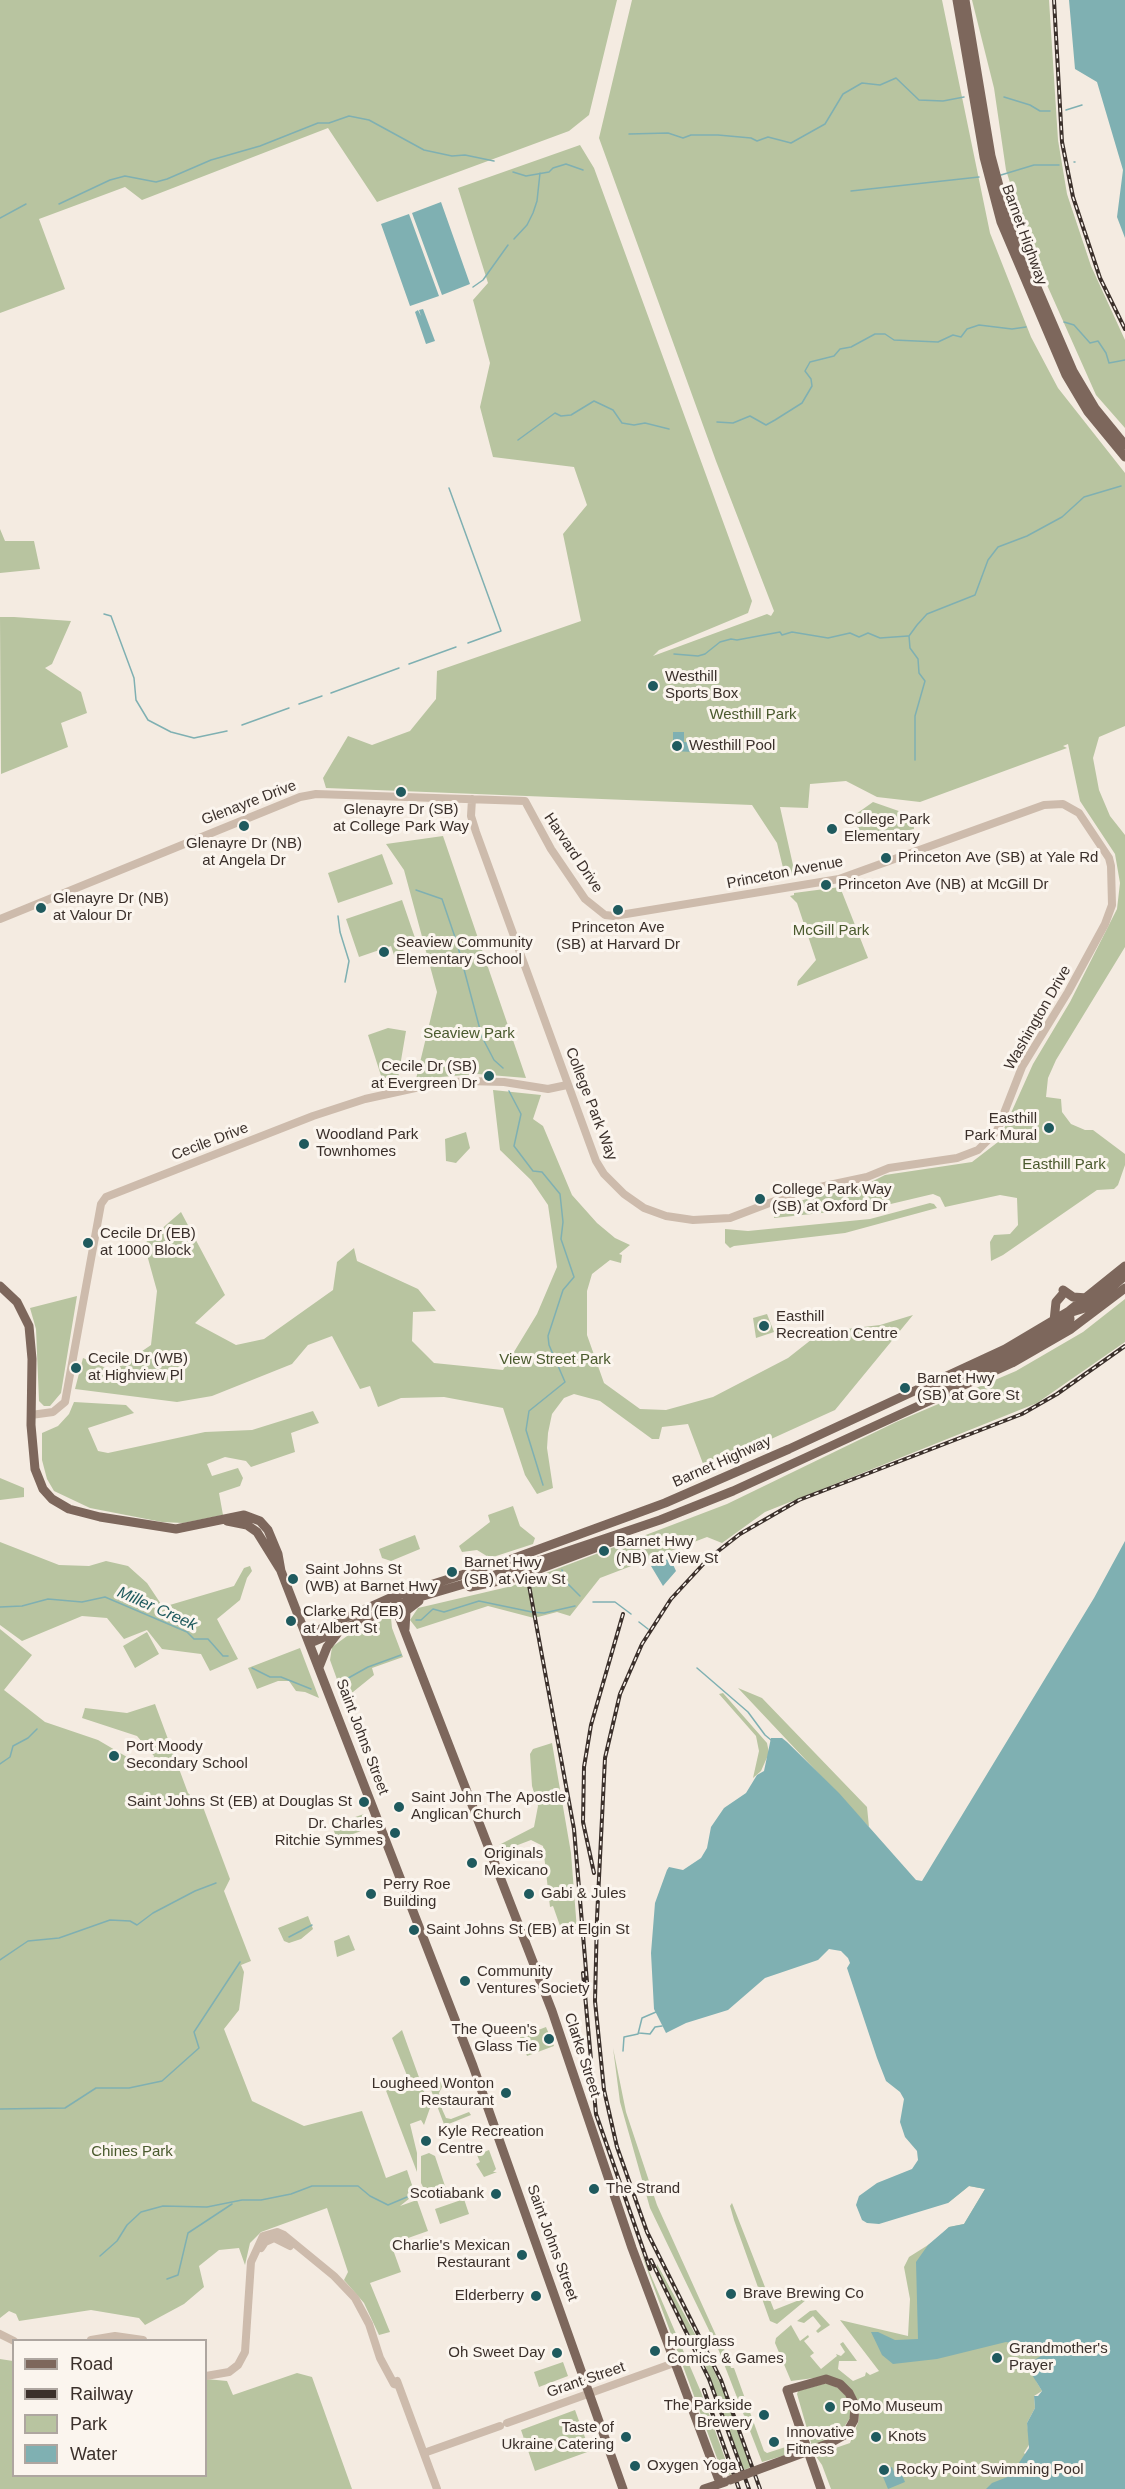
<!DOCTYPE html>
<style>
body{margin:0}
#map{position:relative;width:1125px;height:2489px;overflow:hidden;background:#f4ebe1;font-family:Helvetica,sans-serif}
canvas{display:block}
.legend{position:absolute;left:12px;top:2339px;width:195px;height:138px;box-sizing:border-box;background:#fbf5ee;border:2px solid #aea6a0;margin:0;padding:8px 10px;list-style:none;font-size:18px;color:#3b302b}
.legend li{display:flex;align-items:center;gap:12px;height:30px}
.legend b{width:30px;border:2px solid #aea6a0}
</style>
<div id="map">
<canvas width="1125" height="2489"></canvas>
<ul class="legend">
<li><b style="height:8px;background:#7d675c"></b>Road</li>
<li><b style="height:8px;background:#3b302b"></b>Railway</li>
<li><b style="height:16px;background:#b8c4a0"></b>Park</li>
<li><b style="height:16px;background:#7fb0b2"></b>Water</li>
</ul>
</div>
<script>
const c = document.querySelector('canvas').getContext('2d');
c.lineJoin = 'round';
function fillPath(path, color) { c.fillStyle = color; c.fill(path, 'evenodd'); }
const toPath = rows => new Path2D(rows.map(r => 'M' + r).join(''));
function trace(path, color, width, dash) { c.strokeStyle = color; c.lineWidth = width; c.lineCap = dash ? 'butt' : 'round'; c.setLineDash(dash || []); c.stroke(path); }
function label(font, color, halo, rows, align = 'center') {
  c.font = font + ' Helvetica,sans-serif'; c.lineWidth = 6; c.setLineDash([]); c.textBaseline = 'middle'; c.strokeStyle = halo; c.fillStyle = color; for (const [text, x, y, turn = 0] of rows) {
    c.save(); c.translate(x, y); c.rotate((+turn || 0) * Math.PI / 180); c.textAlign = isNaN(turn) ? turn : align; if (halo) c.strokeText(text, 0, 0); c.fillText(text, 0, 0); c.restore();
  }
}
fillPath(toPath([
 [0,0,617,0,589,115,569,131,377,202,328,128,142,200,125,187,39,219,65,289,0,313],
 [632,0,942,0,990,233,1031,337,1058,388,1125,473,1125,726,1099,737,1093,758,1099,790,1110,816,1125,835,1125,947,1056,1060,1048,1078,1046,1097,1061,1099,1062,1112,1071,1124,1085,1130,1093,1130,1125,1154,1125,1165,1118,1185,1114,1189,1097,1190,1003,1255,991,1261,990,1242,994,1235,1010,1234,1018,1225,1017,1198,1000,1195,945,1207,940,1197,933,1194,878,1207,774,1218,774,1208,843,1189,865,1185,885,1175,972,1162,998,1142,1033,1064,1070,1002,1117,909,1120,883,1115,854,1080,801,1068,744,1063,746,1067,748,920,802,877,797,846,781,810,784,808,808,780,807,795,874,785,876,777,843,752,805,326,788,323,778,348,736,372,745,410,731,436,699,437,671,581,621,563,534,587,505,574,467,493,457,480,407,490,363,473,300,488,283,458,188,580,145,594,168,752,601,748,613,659,650,653,656,767,614,771,616,774,611,716,461,599,138],
 [972,0,1049,0,1058,140,1067,194,1091,266,1125,340,1125,428,1096,395,1031,249,1006,170,994,88],
 [0,529,5,541,34,541,40,569,0,573],
 [14,617,71,621,52,664,45,668,81,692,87,713,61,723,68,747,1,774,0,617],
 [873,802,913,816,914,829,858,841,856,814],
 [443,836,526,1078,478,1074,416,1079,437,992,404,870,386,844],
 [382,854,393,884,338,903,328,873],
 [840,887,868,958,797,986,798,981,816,960,797,903,790,896,794,895,794,893],
 [402,900,415,938,401,943,408,964,398,967,391,946,359,957,346,919],
 [388,1028,406,1031,397,1084,384,1085,368,1035],
 [493,1090,541,1095,533,1119,543,1126,572,1195,597,1223,615,1238,630,1245,619,1254,622,1255,621,1263,610,1260,592,1274,587,1291,587,1335,604,1383,640,1409,666,1410,713,1397,788,1358,821,1332,880,1325,913,1315,835,1410,705,1469,688,1424,662,1427,659,1439,652,1439,600,1401,574,1394,564,1398,552,1414,548,1433,547,1448,553,1488,537,1494,525,1475,503,1408,444,1397,401,1398,378,1407,370,1386,360,1389,332,1336,308,1345,292,1364,212,1396,177,1402,75,1389,83,1358,113,1371,151,1345,157,1291,144,1244,181,1212,225,1295,195,1323,236,1345,264,1339,333,1290,337,1262,354,1248,357,1261,418,1289,436,1311,413,1312,412,1341,434,1363,503,1370,537,1314,557,1267,548,1205,531,1180,500,1150],
 [466,1132,470,1148,456,1163,446,1161,445,1139],
 [930,1203,934,1204,937,1208,845,1233,734,1246,730,1248,725,1243,725,1229,748,1231,870,1219],
 [77,1296,61,1393,50,1406,44,1406,39,1401,36,1329,30,1308],
 [1125,1299,1125,1342,1037,1403,765,1512,722,1543,707,1537,600,1578,570,1616,557,1612,534,1618,488,1606,417,1629,410,1620,418,1608,512,1586,727,1504,896,1422,1016,1371,1083,1332],
 [767,1314,774,1332,756,1338,753,1318],
 [74,1402,126,1405,134,1413,88,1428,98,1451,108,1453,205,1432,252,1430,313,1411,319,1423,291,1433,295,1452,251,1467,246,1461,225,1457,207,1464,212,1476,238,1468,243,1478,240,1486,219,1493,223,1515,183,1523,162,1522,90,1508,54,1491,47,1479,42,1460,42,1433,58,1426,69,1414],
 [0,1478,24,1488,24,1497,0,1500],
 [513,1506,520,1526,535,1538,533,1544,490,1558,477,1550,462,1552,459,1546,490,1522,488,1515],
 [415,1535,420,1549,391,1561,382,1558,379,1549],
 [0,1542,59,1565,89,1566,106,1561,128,1566,147,1583,163,1607,234,1586,244,1568,250,1566,252,1571,247,1578,240,1600,217,1619,238,1659,210,1671,201,1654,162,1649,147,1630,124,1639,107,1618,82,1616,22,1641,0,1625],
 [387,1617,391,1618,392,1628,403,1657,372,1668,374,1675,353,1692,343,1696,330,1660,332,1647,354,1631],
 [0,1629,32,1655,4,1690,45,1722,98,1740,144,1767,149,1763,155,1766,157,1762,153,1760,154,1756,137,1736,82,1718,85,1708,127,1713,155,1704,188,1793,203,1807,230,1879,224,1891,251,1961,241,1965,244,1972,239,2010,224,2029,252,2101,304,2126,362,2111,386,2178,407,2170,415,2194,400,2206,417,2200,428,2231,391,2244,401,2272,370,2283,390,2332,379,2335,364,2303,344,2280,348,2272,327,2208,261,2232,250,2243,245,2265,239,2248,219,2250,199,2266,204,2287,184,2304,145,2325,139,2318,91,2310,19,2321,16,2314,9,2311,0,2318],
 [147,1632,159,1654,135,1668,123,1646],
 [300,1648,319,1698,305,1692,296,1691,289,1681,278,1681,257,1689,248,1668],
 [738,1688,762,1698,867,1807,869,1827],
 [723,1693,767,1743,769,1753,761,1771,753,1778,759,1751,756,1736,719,1694],
 [552,1743,571,1853,577,1930,571,1932,567,1924,560,1926,553,1906,550,1907,543,1846,531,1840,502,1851,499,1845,534,1827,538,1806,532,1786,530,1754,533,1749],
 [364,1814,369,1828,337,1840,332,1825],
 [308,1916,313,1929,301,1939,289,1943,284,1941,278,1928],
 [349,1935,355,1950,337,1957,334,1941],
 [546,2027,554,2046,527,2056,520,2037],
 [402,2030,430,2108,424,2125,421,2120,410,2124,417,2153,417,2172,385,2088,408,2078,392,2038],
 [613,2048,626,2112,657,2205,719,2342,726,2352,731,2368,734,2368,764,2451,767,2453,795,2444,798,2450,796,2452,762,2462,719,2351,650,2208,620,2102],
 [453,2076,456,2076,455,2080,442,2087,439,2093,442,2109,446,2118,451,2119,469,2112,471,2115,446,2125,450,2140,431,2090,432,2085],
 [489,2150,496,2169,493,2172,497,2172,484,2177,476,2164,480,2162,477,2155],
 [429,2153,435,2156,446,2189,457,2186,428,2197,421,2183,421,2156],
 [1002,2173,1125,2489,831,2489,822,2465,815,2455,850,2443,859,2420,859,2406,829,2376,791,2381,775,2343,776,2338,791,2325,800,2341,808,2335,809,2337,804,2341,814,2353,810,2356,821,2369,837,2356,836,2354,841,2356,845,2352,840,2344,843,2342,857,2361,839,2361,838,2369,853,2381,865,2376,866,2372,870,2375,879,2371,840,2320,908,2336,910,2299,904,2267,909,2257,936,2240,949,2227,964,2224,985,2189,969,2186,948,2203,954,2189],
 [1036,2381,1048,2384,1027,2456,1024,2453,1030,2443,1027,2423,1035,2408,1034,2396,1042,2391],
 [464,2199,469,2214,440,2224,435,2209],
 [732,2203,774,2310,812,2295,777,2324,770,2321,734,2220,730,2206],
 [640,2250,701,2392,731,2475,724,2474,721,2469],
 [657,2264,708,2358,724,2392,751,2467,744,2470,706,2367,657,2271],
 [816,2310,830,2325,818,2333,816,2331,821,2326,813,2316,804,2323,797,2321,810,2311],
 [0,2359,13,2361,14,2476,206,2476,206,2379,227,2381,233,2395,297,2373,312,2377,352,2489,0,2489],
 [563,2362,568,2376,539,2387,534,2372],
 [827,2383,838,2388,846,2396,851,2406,850,2418,838,2436,812,2446,797,2394,798,2391],
 [575,2410,590,2451,535,2471,521,2430]
]), '#b8c4a0');
fillPath(toPath([
 [1069,0,1125,0,1125,238,1117,217,1123,170,1097,82,1075,69],
 [441,202,470,284,442,295,412,213],
 [409,214,439,296,410,306,381,224],
 [423,309,435,341,426,344,415,312,418,310,421,316,419,310],
 [673,732,684,732,684,742,692,742,692,752,673,751],
 [1125,1541,1125,2489,986,2489,992,2483,1010,2476,1029,2448,1027,2423,1035,2408,1034,2396,1038,2396,1042,2391,1026,2365,1046,2353,1039,2353,1021,2345,1006,2342,937,2359,893,2364,882,2355,871,2332,878,2332,895,2340,918,2339,916,2262,928,2245,949,2227,964,2224,985,2189,969,2186,948,2203,879,2224,867,2223,862,2220,856,2205,859,2196,877,2183,912,2169,918,2160,917,2151,905,2137,900,2122,904,2099,900,2092,886,2081,877,2058,847,1968,850,1963,848,1958,841,1951,829,1949,818,1960,765,1978,728,2010,686,2023,666,2033,654,2009,651,1953,655,1903,667,1870,669,1867,683,1870,701,1858,707,1848,711,1827,724,1808,746,1793,757,1775,764,1771,771,1738,782,1738,787,1742,839,1793,916,1880,922,1881,1094,1598],
 [670,1558,676,1571,663,1586,651,1566],
 [892,2467,896,2477,902,2475,905,2482,888,2489,881,2472]
]), '#7fb0b2');
trace(toPath([
 [1004,97,1030,105,1040,111,1050,111],
 [1066,110,1082,105],
 [629,134,668,133,683,138,691,135,718,135,751,138,757,141,768,137,791,143,825,124,843,94,862,83,880,85,896,78,919,100,943,101,964,97],
 [1074,162,1075,162],
 [513,172,526,176,549,172,553,168,566,164,583,170],
 [1001,175,1034,165,1059,165],
 [851,191,979,177],
 [59,204,110,180,125,176,156,182,167,179,211,160,260,146,318,123,329,123,349,116,369,120,424,150,452,156,465,155,494,161],
 [0,218,26,204],
 [514,239,527,225,533,213,537,201,540,173],
 [473,287,483,280,508,245],
 [1064,322,1074,325,1090,343,1098,341,1106,353,1109,363,1125,360],
 [717,422,733,423,750,416,766,425,775,420,802,403,812,386,811,379,805,371,810,362,834,356,840,349,851,347,875,334,885,334,894,340,938,342,953,335,961,337,967,329,979,325,1012,329,1026,327],
 [518,440,555,413,561,416,571,415,594,401,613,410,622,423,634,425,645,423,669,429],
 [449,488,501,631,468,643],
 [104,614,111,616,134,678,136,700,148,720,171,732,194,738,227,731],
 [674,654,698,656,705,654,720,642,731,639,737,640,780,632,782,635,792,632,828,638,850,633,859,637,868,633,880,638,908,636],
 [409,664,456,647],
 [331,693,399,668],
 [299,704,322,696],
 [242,725,289,708],
 [915,760,915,716,925,681,919,673,918,659,910,648,909,636,917,625,927,614,975,595,988,560,998,547,1027,536,1062,517,1084,497,1121,486],
 [416,890,442,899,457,943,482,1037,494,1060,503,1068],
 [338,916,340,932,349,961,345,982],
 [509,1091,521,1114,514,1146,533,1171,542,1172,560,1194,563,1222,561,1239,574,1277,563,1290,548,1336,549,1345,565,1382,529,1411,526,1430,543,1485],
 [562,1570,567,1583,580,1596],
 [593,1602,615,1602,631,1614],
 [0,1607,22,1606,48,1599,82,1602,105,1597,187,1632,194,1639,208,1639,223,1656,228,1656],
 [416,1620,421,1620,433,1609,444,1612,479,1601,532,1612,544,1613,575,1606],
 [639,1622,648,1629],
 [252,1668,270,1677,281,1677,311,1689],
 [697,1668,748,1712,765,1735,771,1740],
 [343,1681,368,1667,401,1655],
 [0,1764,10,1757,13,1746,28,1738,37,1729],
 [289,1937,312,1925],
 [0,1960,28,1941,59,1938,110,1920,130,1921,137,1925,153,1913,195,1891,216,1883],
 [639,2033,650,2034,655,2027,662,2026],
 [623,2051,624,2037,638,2034,642,2018,656,2012],
 [0,2109,65,2108,96,2088,129,2088,162,2081,199,2048,194,2032,240,1962],
 [100,2256,117,2241,127,2225,141,2212,163,2206,207,2207,242,2200,261,2200,291,2194,312,2186,358,2186,370,2196,388,2205,407,2197],
 [167,2279,178,2275,188,2233,232,2204]
]), '#7fb0b2', 1.5);
trace(toPath([
 [0,919,300,797,316,794,525,801,551,849,585,899,605,915,614,916,839,879,1044,805,1063,804,1079,813,1109,858,1111,866,1112,905,1105,924,1068,992,1022,1067,997,1131,978,1150,957,1158,889,1168,867,1177,801,1191,730,1218,693,1220,666,1216,644,1208,624,1194,604,1174,596,1161,476,832,471,816,472,799],
 [31,1415,53,1412,65,1402,101,1204,106,1197,313,1116,365,1099,429,1085,466,1081,504,1082,548,1089,567,1085],
 [261,2248,265,2242,274,2238,290,2246],
 [0,2334,14,2341],
 [91,2340,115,2336,143,2340],
 [206,2376,229,2372,238,2365,245,2352,251,2262,263,2236,277,2232,284,2235,334,2276,355,2298,369,2324,380,2358,394,2384,398,2385],
 [397,2381,437,2489],
 [507,2423,674,2363],
 [424,2453,500,2426]
]), '#cdbbac', 8);
trace(toPath([
 [957,0,984,157,1001,222,1066,375,1088,412,1125,457],
 [965,0,991,156,1008,220,1073,371,1095,408,1125,445],
 [0,1286,17,1302,29,1326,32,1359,31,1425,35,1469,43,1489,52,1499,69,1509,100,1517,176,1529,244,1515,260,1521,268,1530,278,1554,281,1571,473,2066,623,2489],
 [1063,1290,1073,1297,1087,1298],
 [1072,1312,1088,1307,1125,1276],
 [1054,1321,1056,1302,1062,1295],
 [935,1389,1008,1356,1051,1332,1070,1319,1069,1311],
 [227,1521,247,1525,257,1532,280,1569],
 [470,1587,518,1577,619,1539],
 [398,1595,395,1606,398,1614,552,2011,632,2248,720,2483],
 [405,1629,406,1611,419,1601],
 [307,1635,392,1597,512,1559,665,1503,789,1449,1005,1349,1069,1311,1125,1266],
 [310,1643,413,1599,515,1569,660,1520,733,1491,1012,1363,1071,1329,1125,1288],
 [319,1667,327,1647,337,1634],
 [704,2489,725,2482],
 [821,2489,787,2390,826,2379,840,2384,849,2393,855,2405,854,2420,846,2434,830,2443]
]), '#7d675c', 9);
const rail = toPath([
 [1054,0,1062,142,1073,197,1100,278,1125,329],
 [528,1580,574,1829,587,1982],
 [594,1873,583,1822,584,1767,591,1725,623,1614],
 [583,1973,596,2114,650,2269],
 [651,2260,709,2379,749,2489],
 [704,2390,739,2489],
 [760,2489,721,2380,647,2232,617,2147,604,2090,595,2001,597,1918,605,1758,620,1694,642,1644,671,1599,708,1559,740,1534,799,1500,1022,1414,1057,1394,1125,1346]
]);
trace(rail, '#3b302b', 4);
trace(rail, '#fbf5ee', 1.5, [4.5]);
trace(toPath([
 [730,2480,830,2443]
]), '#7d675c', 9);
for (const [x, y, r, color] of [
 [653,686,6,"#1f5a5e"],
 [677,746,6,"#1f5a5e"],
 [401,792,6,"#1f5a5e"],
 [244,826,6,"#1f5a5e"],
 [832,829,6,"#1f5a5e"],
 [886,858,6,"#1f5a5e"],
 [826,885,6,"#1f5a5e"],
 [41,908,6,"#1f5a5e"],
 [618,910,6,"#1f5a5e"],
 [384,952,6,"#1f5a5e"],
 [489,1076,6,"#1f5a5e"],
 [1049,1128,6,"#1f5a5e"],
 [304,1144,6,"#1f5a5e"],
 [760,1199,6,"#1f5a5e"],
 [88,1243,6,"#1f5a5e"],
 [764,1326,6,"#1f5a5e"],
 [76,1368,6,"#1f5a5e"],
 [905,1388,6,"#1f5a5e"],
 [604,1551,6,"#1f5a5e"],
 [452,1572,6,"#1f5a5e"],
 [293,1579,6,"#1f5a5e"],
 [291,1621,6,"#1f5a5e"],
 [114,1756,6,"#1f5a5e"],
 [364,1802,6,"#1f5a5e"],
 [399,1807,6,"#1f5a5e"],
 [395,1833,6,"#1f5a5e"],
 [472,1863,6,"#1f5a5e"],
 [371,1894,6,"#1f5a5e"],
 [529,1894,6,"#1f5a5e"],
 [414,1930,6,"#1f5a5e"],
 [465,1981,6,"#1f5a5e"],
 [549,2039,6,"#1f5a5e"],
 [506,2093,6,"#1f5a5e"],
 [426,2141,6,"#1f5a5e"],
 [594,2189,6,"#1f5a5e"],
 [496,2194,6,"#1f5a5e"],
 [522,2255,6,"#1f5a5e"],
 [731,2294,6,"#1f5a5e"],
 [536,2296,6,"#1f5a5e"],
 [655,2351,6,"#1f5a5e"],
 [557,2353,6,"#1f5a5e"],
 [997,2358,6,"#1f5a5e"],
 [830,2407,6,"#1f5a5e"],
 [764,2415,6,"#1f5a5e"],
 [626,2437,6,"#1f5a5e"],
 [876,2437,6,"#1f5a5e"],
 [774,2442,6,"#1f5a5e"],
 [635,2466,6,"#1f5a5e"],
 [884,2470,6,"#1f5a5e"]
]) { const dot = new Path2D(); dot.arc(x, y, r, 0, 2 * Math.PI); c.fillStyle = color; c.fill(dot); trace(dot, '#fbf5ee', 2); }
label('15px', '#3b302b', '#fbf5ee', [
 ["Barnet Highway",1024,235,70],
 ["Glenayre Drive",249,803,-21],
 ["Harvard Drive",573,853,56],
 ["Princeton Avenue",785,873,-11],
 ["Washington Drive",1038,1018,-60],
 ["College Park Way",591,1104,69],
 ["Cecile Drive",210,1142,-21],
 ["Barnet Highway",722,1462,-24],
 ["Saint Johns Street",362,1737,69],
 ["Clarke Street",582,2055,72],
 ["Saint Johns Street",552,2243,70],
 ["Grant Street",586,2380,-19]
]);
label('15px', '#3b302b', '#fbf5ee', [
 ["Westhill",665,677],
 ["Sports Box",665,694],
 ["Westhill Pool",689,746],
 ["Glenayre Dr (SB)",401,810,"center"],
 ["at College Park Way",401,827,"center"],
 ["College Park",844,820],
 ["Elementary",844,837],
 ["Glenayre Dr (NB)",244,844,"center"],
 ["at Angela Dr",244,861,"center"],
 ["Princeton Ave (SB) at Yale Rd",898,858],
 ["Princeton Ave (NB) at McGill Dr",838,885],
 ["Glenayre Dr (NB)",53,899],
 ["at Valour Dr",53,916],
 ["Princeton Ave",618,928,"center"],
 ["(SB) at Harvard Dr",618,945,"center"],
 ["Seaview Community",396,943],
 ["Elementary School",396,960],
 ["Cecile Dr (SB)",477,1067,"right"],
 ["at Evergreen Dr",477,1084,"right"],
 ["Easthill",1037,1119,"right"],
 ["Park Mural",1037,1136,"right"],
 ["Woodland Park",316,1135],
 ["Townhomes",316,1152],
 ["College Park Way",772,1190],
 ["(SB) at Oxford Dr",772,1207],
 ["Cecile Dr (EB)",100,1234],
 ["at 1000 Block",100,1251],
 ["Easthill",776,1317],
 ["Recreation Centre",776,1334],
 ["Cecile Dr (WB)",88,1359],
 ["at Highview Pl",88,1376],
 ["Barnet Hwy",917,1379],
 ["(SB) at Gore St",917,1396],
 ["Barnet Hwy",616,1542],
 ["(NB) at View St",616,1559],
 ["Barnet Hwy",464,1563],
 ["(SB) at View St",464,1580],
 ["Saint Johns St",305,1570],
 ["(WB) at Barnet Hwy",305,1587],
 ["Clarke Rd (EB)",303,1612],
 ["at Albert St",303,1629],
 ["Port Moody",126,1747],
 ["Secondary School",126,1764],
 ["Saint John The Apostle",411,1798],
 ["Anglican Church",411,1815],
 ["Saint Johns St (EB) at Douglas St",352,1802,"right"],
 ["Dr. Charles",383,1824,"right"],
 ["Ritchie Symmes",383,1841,"right"],
 ["Originals",484,1854],
 ["Mexicano",484,1871],
 ["Perry Roe",383,1885],
 ["Building",383,1902],
 ["Gabi & Jules",541,1894],
 ["Saint Johns St (EB) at Elgin St",426,1930],
 ["Community",477,1972],
 ["Ventures Society",477,1989],
 ["The Queen's",537,2030,"right"],
 ["Glass Tie",537,2047,"right"],
 ["Lougheed Wonton",494,2084,"right"],
 ["Restaurant",494,2101,"right"],
 ["Kyle Recreation",438,2132],
 ["Centre",438,2149],
 ["The Strand",606,2189],
 ["Scotiabank",484,2194,"right"],
 ["Charlie's Mexican",510,2246,"right"],
 ["Restaurant",510,2263,"right"],
 ["Brave Brewing Co",743,2294],
 ["Elderberry",524,2296,"right"],
 ["Hourglass",667,2342],
 ["Comics & Games",667,2359],
 ["Grandmother's",1009,2349],
 ["Prayer",1009,2366],
 ["Oh Sweet Day",545,2353,"right"],
 ["The Parkside",752,2406,"right"],
 ["Brewery",752,2423,"right"],
 ["PoMo Museum",842,2407],
 ["Taste of",614,2428,"right"],
 ["Ukraine Catering",614,2445,"right"],
 ["Innovative",786,2433],
 ["Fitness",786,2450],
 ["Knots",888,2437],
 ["Oxygen Yoga",647,2466],
 ["Rocky Point Swimming Pool",896,2470]
], 'left');
label('15px', '#4a5a2e', '#fbf5ee', [
 ["Westhill Park",753,715],
 ["McGill Park",831,931],
 ["Seaview Park",469,1034],
 ["Easthill Park",1064,1165],
 ["View Street Park",555,1360],
 ["Chines Park",132,2152]
]);
label('italic 16px', '#1f5a5e', '#fbf5ee', [
 ["Miller Creek",157,1609,24]
]);
</script>
